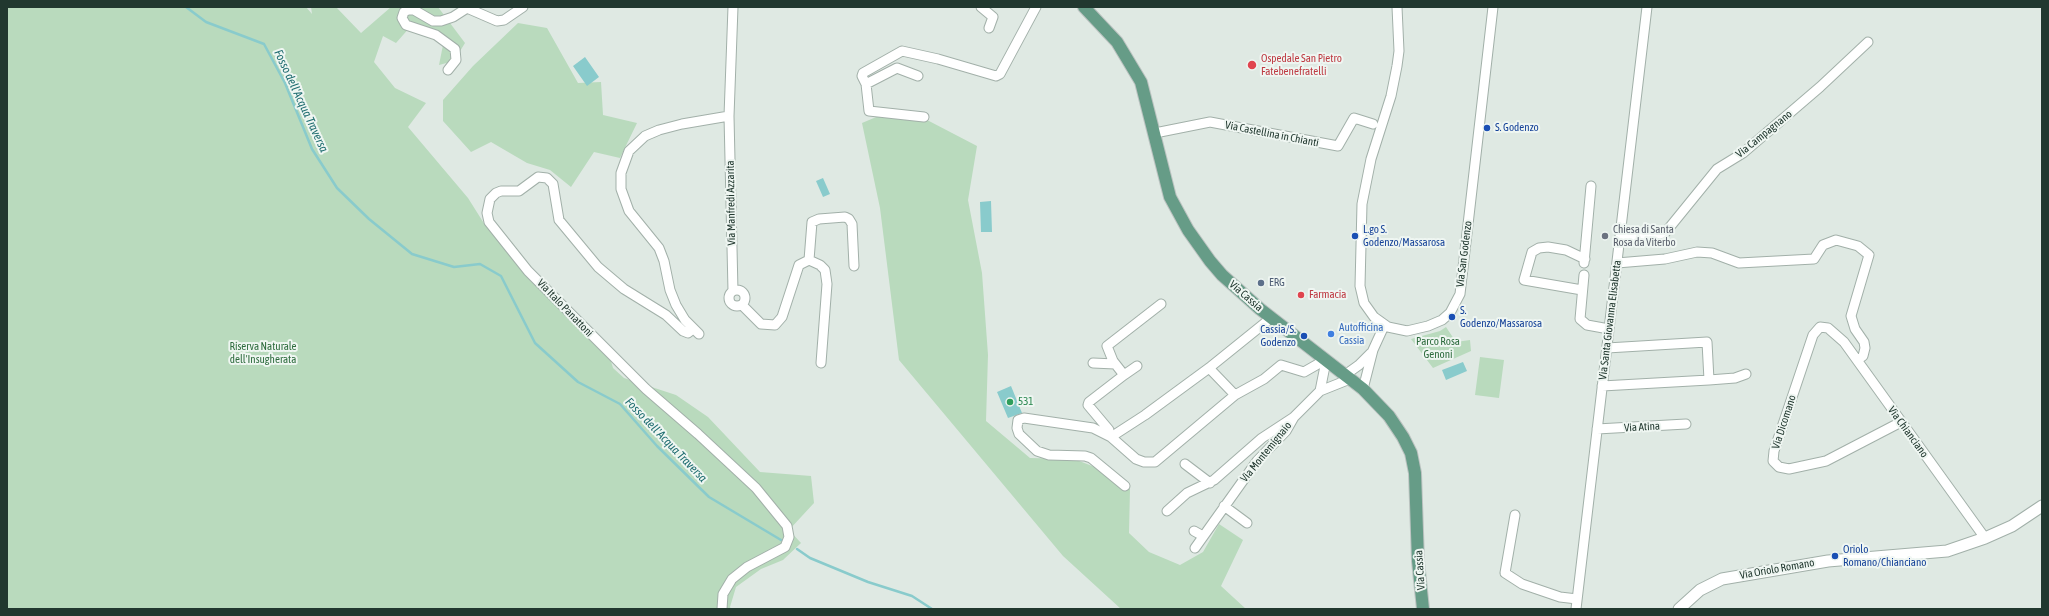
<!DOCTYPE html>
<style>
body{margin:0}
#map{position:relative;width:2049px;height:616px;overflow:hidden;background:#dfe9e3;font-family:"Asap Condensed",sans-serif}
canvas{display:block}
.frame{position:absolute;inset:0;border:8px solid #21382f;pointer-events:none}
</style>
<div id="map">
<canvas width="2049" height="616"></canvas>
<div class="frame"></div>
</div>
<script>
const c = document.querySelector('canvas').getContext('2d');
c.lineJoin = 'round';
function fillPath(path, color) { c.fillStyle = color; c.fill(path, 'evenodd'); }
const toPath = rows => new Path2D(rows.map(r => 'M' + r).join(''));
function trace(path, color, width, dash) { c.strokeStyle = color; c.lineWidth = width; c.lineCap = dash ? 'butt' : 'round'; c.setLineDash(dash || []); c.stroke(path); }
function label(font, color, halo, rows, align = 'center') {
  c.font = font + ' "Asap Condensed",sans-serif'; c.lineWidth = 4; c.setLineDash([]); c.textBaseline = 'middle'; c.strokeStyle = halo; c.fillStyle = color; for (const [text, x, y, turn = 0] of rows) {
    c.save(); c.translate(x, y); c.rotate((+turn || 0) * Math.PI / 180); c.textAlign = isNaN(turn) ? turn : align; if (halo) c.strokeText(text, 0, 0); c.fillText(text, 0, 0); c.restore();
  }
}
fillPath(toPath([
 [7,7,306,7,312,14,311,7,336,7,361,33,391,7,438,7,465,43,454,61,439,65,443,45,411,26,396,43,383,36,374,62,395,88,426,103,408,127,468,198,485,225,568,319,610,358,613,368,624,378,676,395,708,417,760,472,811,476,814,503,789,530,801,543,783,560,761,569,736,587,730,607,731,609,7,609],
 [518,23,547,28,578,83,601,82,603,115,637,123,620,158,594,152,571,187,550,170,527,163,491,142,471,152,443,121,443,100,473,66],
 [881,115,929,121,977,146,968,200,982,273,988,355,986,421,1030,458,1074,459,1118,476,1130,489,1129,533,1149,552,1180,565,1203,552,1219,524,1243,540,1221,586,1246,609,1121,609,1063,556,899,360,880,208,862,123],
 [1446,327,1456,342,1470,340,1471,351,1433,368,1411,339,1440,331],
 [1480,357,1504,360,1499,398,1475,395]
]), '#b9dabd');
fillPath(toPath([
 [585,57,599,77,587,86,573,66],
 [823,178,830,194,823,197,816,181],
 [991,201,992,232,981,232,980,202],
 [1463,362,1467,371,1446,380,1442,370],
 [1011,386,1022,413,1008,418,997,392]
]), '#89cbcc');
trace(toPath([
 [186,7,206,22,264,44,285,83,312,149,337,188,369,219,412,254,454,267,480,264,501,276,535,343,578,382,620,404,657,446,709,497,781,540],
 [797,549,810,558,868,582,912,596,932,609]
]), '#89cbcc', 2.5);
const minor = toPath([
 [733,7,729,116,733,291],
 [981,7,993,17,989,28],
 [1397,7,1399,51,1397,66,1391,96,1371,159,1362,204,1360,286,1364,303,1374,317,1388,327,1407,331,1428,326,1442,320,1450,313,1460,294,1493,7],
 [448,70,456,60,455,49,436,35,406,25,402,18,404,12,408,10,414,10,433,21,441,21,453,17,467,8,497,21,504,20,523,7],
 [918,76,897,68,866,84,862,76,863,73,902,51,938,59,996,76,1000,74,1036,7],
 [866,84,869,111,924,117],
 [1155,133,1210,122,1338,146,1354,118,1373,124],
 [1620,239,1665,233,1717,169,1743,153,1820,87,1868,42],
 [809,260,812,222,819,219,845,217,849,219,852,224,854,266],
 [1584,263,1591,186],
 [1617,263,1665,259,1697,252,1712,253,1739,263,1814,259,1823,245,1836,240,1858,246,1869,255,1851,316,1855,329,1864,342,1865,348,1863,356,1857,360],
 [1584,275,1580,319,1587,325,1609,329],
 '729 298a8 8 0 1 1 16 0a8 8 0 1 1-16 0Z',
 [1582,290,1524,280,1532,252,1539,248,1548,247,1566,250,1585,259],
 [742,305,761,324,775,325,782,317,799,265,809,260,820,265,825,270,827,284,821,363],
 [693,329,688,333,683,331,666,315,624,289,598,267,559,220,553,184,547,178,538,177,519,191,501,191,496,193,490,199,487,213,489,222,528,271,646,389,698,434,756,488,787,526,789,537,785,547,747,567,732,579,723,594,722,609],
 [699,334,685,320,676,305,670,290,664,261,659,248,629,211,621,189,621,173,629,151,645,136,659,130,682,124,729,116],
 [1093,363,1115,364],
 [1209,368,1235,395],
 [1124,375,1137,366],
 [1345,375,1359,365,1371,353],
 [1709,380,1735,378,1746,374],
 [1602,386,1709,380,1707,342,1607,348],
 [1363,389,1373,350,1384,326],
 [1320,391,1326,361],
 [1901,422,1826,461,1789,469,1779,467,1773,461,1774,451,1813,335,1820,327,1828,328,1844,342,1985,538],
 [1597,429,1686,424],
 [1107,434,1109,430,1088,405,1089,402,1124,375,1113,361,1107,346,1161,304],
 [1111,437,1145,415,1209,368,1271,318],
 [1185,464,1210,483],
 [1125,486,1091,458,1085,456,1049,455,1037,451,1019,434,1017,428,1018,420,1024,418,1093,428,1111,437,1136,459,1144,462,1155,462,1235,395,1264,379,1281,365,1304,372,1325,360],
 [1224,506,1247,523],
 [1167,511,1187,493,1214,480,1262,438,1294,417,1320,391,1350,379],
 [1515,515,1505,573,1522,584,1560,597,1577,599],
 [1194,531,1203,536],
 [1195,548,1257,461,1286,431,1294,417],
 [1576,609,1647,7]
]);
const tertiary = toPath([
 [1679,609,1700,590,1722,579,1828,561,1947,551,1985,538,2012,526,2042,506]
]);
const primary = toPath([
 [1084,7,1117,42,1141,82,1170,197,1188,230,1210,261,1222,275,1260,309,1363,389,1389,416,1403,437,1411,453,1415,473,1418,561,1423,609]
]);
trace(minor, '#a2b0a9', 11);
trace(tertiary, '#a2b0a9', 13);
trace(primary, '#bcc3c1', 14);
trace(minor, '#fff', 9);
trace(tertiary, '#fff', 11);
trace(primary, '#669c87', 12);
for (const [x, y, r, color] of [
 [1252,65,5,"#e0444e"],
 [1487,128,4,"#1a4fb4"],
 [1355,236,4,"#1a4fb4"],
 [1605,236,4,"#6b7280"],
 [1261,283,4,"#5c6f8a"],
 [1301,295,4,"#e0444e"],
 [1452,317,4,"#1a4fb4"],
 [1331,334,4,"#3f7fe0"],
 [1304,336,4,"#1a4fb4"],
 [1010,402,4,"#2e9e5b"],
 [1835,556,4,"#1a4fb4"]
]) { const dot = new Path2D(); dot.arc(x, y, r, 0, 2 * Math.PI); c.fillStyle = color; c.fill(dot); trace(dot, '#eff6f2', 1.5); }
label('11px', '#be3a42', '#eff6f2', [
 ["Ospedale San Pietro",1261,59],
 ["Fatebenefratelli",1261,72],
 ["Farmacia",1309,295]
], 'left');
label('11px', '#164399', '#eff6f2', [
 ["S. Godenzo",1495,128],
 ["L.go S.",1363,230],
 ["Godenzo/Massarosa",1363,243],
 ["S.",1460,311],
 ["Godenzo/Massarosa",1460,324],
 ["Cassia/S.",1296,330,"right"],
 ["Godenzo",1296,343,"right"],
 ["Oriolo",1843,550],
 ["Romano/Chianciano",1843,563]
], 'left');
label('11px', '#21382f', '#eff6f2', [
 ["Via Castellina in Chianti",1272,134,11],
 ["Via Campagnano",1764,134,-39],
 ["Via Manfredi Azzarita",731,203,-91],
 ["Via San Godenzo",1464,254,-83],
 ["Via Cassia",1246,296,41],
 ["Via Italo Panattoni",565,308,46],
 ["Via Santa Giovanna Elisabetta",1610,320,-83],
 ["Via Dicomano",1784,422,-72],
 ["Via Atina",1642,427,-3],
 ["Via Chianciano",1908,432,54],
 ["Via Montemignaio",1266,452,-51],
 ["Via Oriolo Romano",1777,569,-10],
 ["Via Cassia",1420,570,-94]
]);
label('11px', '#5b616d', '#eff6f2', [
 ["Chiesa di Santa",1613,230],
 ["Rosa da Viterbo",1613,243]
], 'left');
label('11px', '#4e5e75', '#eff6f2', [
 ["ERG",1269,283]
], 'left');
label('11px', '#366cbe', '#eff6f2', [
 ["Autofficina",1339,328],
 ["Cassia",1339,341]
], 'left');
label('11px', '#2e6c3e', '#eff6f2', [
 ["Parco Rosa",1438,342],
 ["Genoni",1438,355],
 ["Riserva Naturale",263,347],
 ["dell'Insugherata",263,360]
]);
label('11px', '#27864d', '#eff6f2', [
 ["531",1018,402]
], 'left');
label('italic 12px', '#1f6d70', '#eff6f2', [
 ["Fosso dell'Acqua Traversa",301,101,65],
 ["Fosso dell'Acqua Traversa",666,440,46]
]);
</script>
